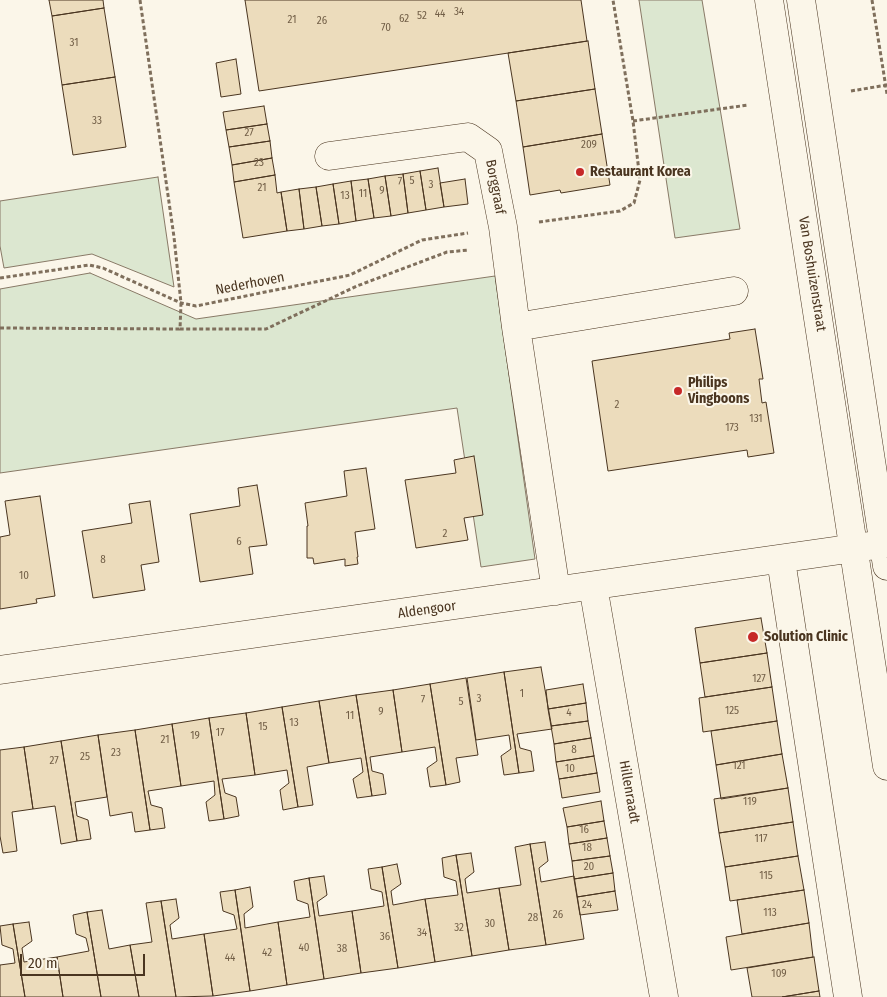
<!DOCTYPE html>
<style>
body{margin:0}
#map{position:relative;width:887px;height:997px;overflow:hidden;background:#fbf6e9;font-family:"Fira Sans Condensed",sans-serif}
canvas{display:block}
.scale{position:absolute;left:20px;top:954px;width:125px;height:22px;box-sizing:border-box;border:2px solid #4a3520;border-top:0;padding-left:6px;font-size:15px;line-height:18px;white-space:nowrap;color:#4a3520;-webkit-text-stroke:4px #fbf6e9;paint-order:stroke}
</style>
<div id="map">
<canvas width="887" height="997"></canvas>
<div class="scale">20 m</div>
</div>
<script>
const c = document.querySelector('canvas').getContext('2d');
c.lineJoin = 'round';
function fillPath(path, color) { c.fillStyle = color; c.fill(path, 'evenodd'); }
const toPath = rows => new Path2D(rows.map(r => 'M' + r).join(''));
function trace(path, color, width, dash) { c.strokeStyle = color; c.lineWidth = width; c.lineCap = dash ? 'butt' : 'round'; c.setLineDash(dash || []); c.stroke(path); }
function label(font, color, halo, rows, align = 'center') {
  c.font = font + ' "Fira Sans Condensed",sans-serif'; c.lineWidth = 4; c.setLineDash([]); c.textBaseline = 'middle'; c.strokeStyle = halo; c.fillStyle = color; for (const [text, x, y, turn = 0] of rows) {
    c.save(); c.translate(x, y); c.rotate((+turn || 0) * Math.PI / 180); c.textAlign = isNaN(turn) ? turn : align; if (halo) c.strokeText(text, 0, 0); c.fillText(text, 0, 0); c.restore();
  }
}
const green = toPath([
 [639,0,702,0,740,229,675,238,639,0],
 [158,177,174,287,92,254,4,268,0,246,0,201,158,177],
 [90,273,196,319,495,276,535,559,481,567,457,408,0,473,0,289,90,273]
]);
fillPath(green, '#dce7d0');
trace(green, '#887966', 1);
const building = toPath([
 [49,0,103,0,104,8,52,16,49,0],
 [245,0,581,0,587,41,259,91,245,0],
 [104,8,115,77,62,85,52,16,104,8],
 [588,41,595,89,516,101,508,53,588,41],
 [236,59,241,94,221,97,216,63,236,59],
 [115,77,126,147,73,155,62,85,115,77],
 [595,89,602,134,523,147,516,101,595,89],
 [264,106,267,124,226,130,223,112,264,106],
 [267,124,270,141,229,147,226,130,267,124],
 [602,134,610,185,561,193,560,190,530,195,523,147,602,134],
 [270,141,272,158,232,165,229,147,270,141],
 [272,158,275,175,234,182,232,165,272,158],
 [438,168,444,207,426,210,420,171,438,168],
 [420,171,426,210,408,213,403,174,420,171],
 [403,174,408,213,391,216,385,176,403,174],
 [275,175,277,193,281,192,287,231,243,238,234,182,275,175],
 [385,176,391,216,374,218,368,179,385,176],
 [368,179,374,218,356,221,351,181,368,179],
 [465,179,468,204,444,207,440,183,465,179],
 [351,181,356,221,339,224,333,184,351,181],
 [333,184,339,224,322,226,316,187,333,184],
 [316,187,322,226,304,229,299,189,316,187],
 [299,189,304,229,287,231,281,192,299,189],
 [755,329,763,379,759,379,762,403,766,402,774,453,748,457,747,450,608,471,592,361,730,339,729,333,755,329],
 [474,456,483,515,464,518,468,540,416,548,405,480,456,473,454,460,474,456],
 [366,468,375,529,355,532,358,557,357,557,358,564,345,566,345,559,314,564,313,558,307,558,307,526,308,526,305,503,347,496,344,471,366,468],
 [257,485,267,545,249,547,253,574,200,582,190,514,240,506,238,488,257,485],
 [40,496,55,596,36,599,37,603,0,609,0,537,10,535,5,501,40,496],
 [150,501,159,562,141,565,145,590,93,598,82,531,132,523,129,504,150,501],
 [761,618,767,653,700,663,695,628,761,618],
 [767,653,772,687,705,697,700,663,767,653],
 [541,667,552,729,517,734,520,748,531,751,534,771,519,773,504,672,541,667],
 [504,672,519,773,504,775,501,756,511,749,509,735,476,740,467,678,504,672],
 [466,678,478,755,456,758,460,782,446,785,430,684,466,678],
 [430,684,446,785,430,787,427,768,437,761,435,747,402,752,393,690,430,684],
 [583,684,586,703,548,709,546,690,583,684],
 [772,687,777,721,703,732,699,698,772,687],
 [393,690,402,752,370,757,372,771,383,774,386,794,372,796,356,695,393,690],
 [356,695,372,796,357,798,353,779,363,772,361,758,329,763,319,701,356,695],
 [319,701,329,763,307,767,313,805,298,807,282,707,319,701],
 [586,703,588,721,551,726,548,709,586,703],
 [282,707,298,807,283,810,280,790,289,783,287,770,255,775,246,713,282,707],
 [246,713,255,775,222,779,225,793,236,797,239,816,224,819,209,718,246,713],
 [209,718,224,819,209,821,206,802,215,795,214,781,181,786,172,724,209,718],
 [588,721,591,738,554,744,551,726,588,721],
 [777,721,782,754,716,765,711,731,777,721],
 [172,724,181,786,148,791,151,805,162,808,165,828,150,830,135,730,172,724],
 [135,730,150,830,135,832,132,812,110,816,98,735,135,730],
 [98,735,107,797,75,802,77,816,88,820,91,839,77,841,61,741,98,735],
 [591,738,594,756,556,762,554,744,591,738],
 [61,741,77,841,61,844,55,806,33,809,24,747,61,741],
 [24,747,33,809,12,812,17,851,3,853,0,836,0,750,24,747],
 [782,754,788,788,721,799,716,765,782,754],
 [594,756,597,773,559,779,556,762,594,756],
 [597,773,600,792,562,798,559,779,597,773],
 [788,788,793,822,719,833,714,799,788,788],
 [601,801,604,821,567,827,563,808,601,801],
 [604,821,607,838,569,844,567,827,604,821],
 [793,822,798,856,725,867,719,833,793,822],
 [607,838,610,856,572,861,569,844,607,838],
 [545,842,548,861,539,868,541,882,574,876,584,939,546,945,530,844,545,842],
 [530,844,546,945,509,950,499,888,521,885,515,847,530,844],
 [471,853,474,872,465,879,467,893,499,888,509,950,472,956,456,855,471,853],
 [456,855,472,956,435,962,425,899,458,895,456,881,444,877,442,858,456,855],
 [610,856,613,873,574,879,572,861,610,856],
 [798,856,804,890,730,901,725,867,798,856],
 [397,864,401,884,391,891,393,905,425,899,435,962,398,968,382,867,397,864],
 [382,867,398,968,361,973,352,911,384,906,382,892,371,889,368,869,382,867],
 [613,873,615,891,577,897,574,879,613,873],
 [324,876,327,895,317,902,319,916,352,911,361,973,324,979,309,878,324,876],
 [309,878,324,979,287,985,278,922,310,917,308,904,297,900,294,881,309,878],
 [250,887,253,907,244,914,245,928,278,922,287,985,250,991,235,890,250,887],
 [235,890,250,991,213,996,204,934,237,929,234,915,223,911,220,892,235,890],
 [804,890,809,923,742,934,737,900,804,890],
 [615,891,618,910,580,915,577,897,615,891],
 [176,899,179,918,170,925,172,939,204,934,213,996,176,997,161,901,176,899],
 [161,901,176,997,139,997,130,945,152,942,146,903,161,901],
 [102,910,109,949,130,945,139,997,101,997,87,912,102,910],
 [87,912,101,997,63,997,57,957,89,951,86,938,76,934,73,915,87,912],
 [29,922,32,941,22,948,24,962,57,957,63,997,25,997,13,924,29,922],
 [809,923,813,957,731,970,726,937,809,923],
 [13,924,25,997,0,997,0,965,15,963,13,949,2,945,0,926,13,924],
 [814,957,819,991,782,997,752,997,747,968,814,957],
 [819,991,820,997,782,997,819,991]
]);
fillPath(building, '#ecdcbc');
trace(building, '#4a3520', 1);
const minor = toPath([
 [769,0,887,766],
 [801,0,887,566],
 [329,156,468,137,488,151,503,227,516,327,556,591],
 [516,327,734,291],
 [781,560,848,997],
 [593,586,664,997],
 [0,670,883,544]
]);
trace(minor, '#4a3520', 29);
trace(toPath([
 [140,0,174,237,181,303,180,329,266,329,357,286,447,252,469,250],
 [872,0,887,94],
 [851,91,887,85],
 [633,121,748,105],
 [539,222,620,211,634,203,640,180,633,121,613,0],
 [0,278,89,265,103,268,181,303,196,306,350,275,422,240,468,233],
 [0,328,180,329]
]), '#7f6f5c', 3, [4, 2.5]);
trace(minor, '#fbf6e9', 28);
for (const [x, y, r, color] of [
 [580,172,5,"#c62828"],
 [678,391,5,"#c62828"],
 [753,637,6,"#c62828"]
]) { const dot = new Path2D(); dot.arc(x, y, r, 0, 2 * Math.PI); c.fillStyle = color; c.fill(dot); trace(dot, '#fbf6e9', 2); }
label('11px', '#725f47', null, [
 ["34",459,12],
 ["44",440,14],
 ["52",422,16],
 ["62",404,19],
 ["21",292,20],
 ["26",322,21],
 ["70",386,28],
 ["31",74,43],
 ["33",97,121],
 ["27",249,133],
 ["209",589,145],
 ["23",259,163],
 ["5",412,181],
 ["7",400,182],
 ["3",431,185],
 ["21",262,188],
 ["9",382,191],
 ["11",363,194],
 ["13",345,196],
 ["2",617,405],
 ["131",756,419],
 ["173",732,428],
 ["2",445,534],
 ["6",239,542],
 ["8",103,560],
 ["10",24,576],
 ["127",759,679],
 ["1",522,694],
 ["3",479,699],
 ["7",423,700],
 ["5",461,702],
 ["125",732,711],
 ["9",381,712],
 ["4",569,713],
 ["11",350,716],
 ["13",294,723],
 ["15",263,727],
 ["17",220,733],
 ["19",195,736],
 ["21",165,740],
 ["8",574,750],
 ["23",116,753],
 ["25",85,757],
 ["27",54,761],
 ["121",739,766],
 ["10",570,769],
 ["119",750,802],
 ["16",584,830],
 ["117",761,839],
 ["18",587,848],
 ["20",589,867],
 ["115",766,876],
 ["24",587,905],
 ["113",770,913],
 ["26",558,915],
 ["28",533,918],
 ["30",490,924],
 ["32",459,928],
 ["34",422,933],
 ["36",385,937],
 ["40",304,948],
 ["38",342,949],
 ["42",267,953],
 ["44",230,958],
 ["109",779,974]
]);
label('bold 14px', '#4a3520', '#fbf6e9', [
 ["Restaurant Korea",590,172],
 ["Philips",688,383],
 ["Vingboons",688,399],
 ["Solution Clinic",764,637]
], 'left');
label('14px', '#4a3520', '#fbf6e9', [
 ["Borggraaf",495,187,79],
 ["Van Boshuizenstraat",812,274,81],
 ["Nederhoven",250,284,-11],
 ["Aldengoor",427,610,-8],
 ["Hillenraadt",629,792,80]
]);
</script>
